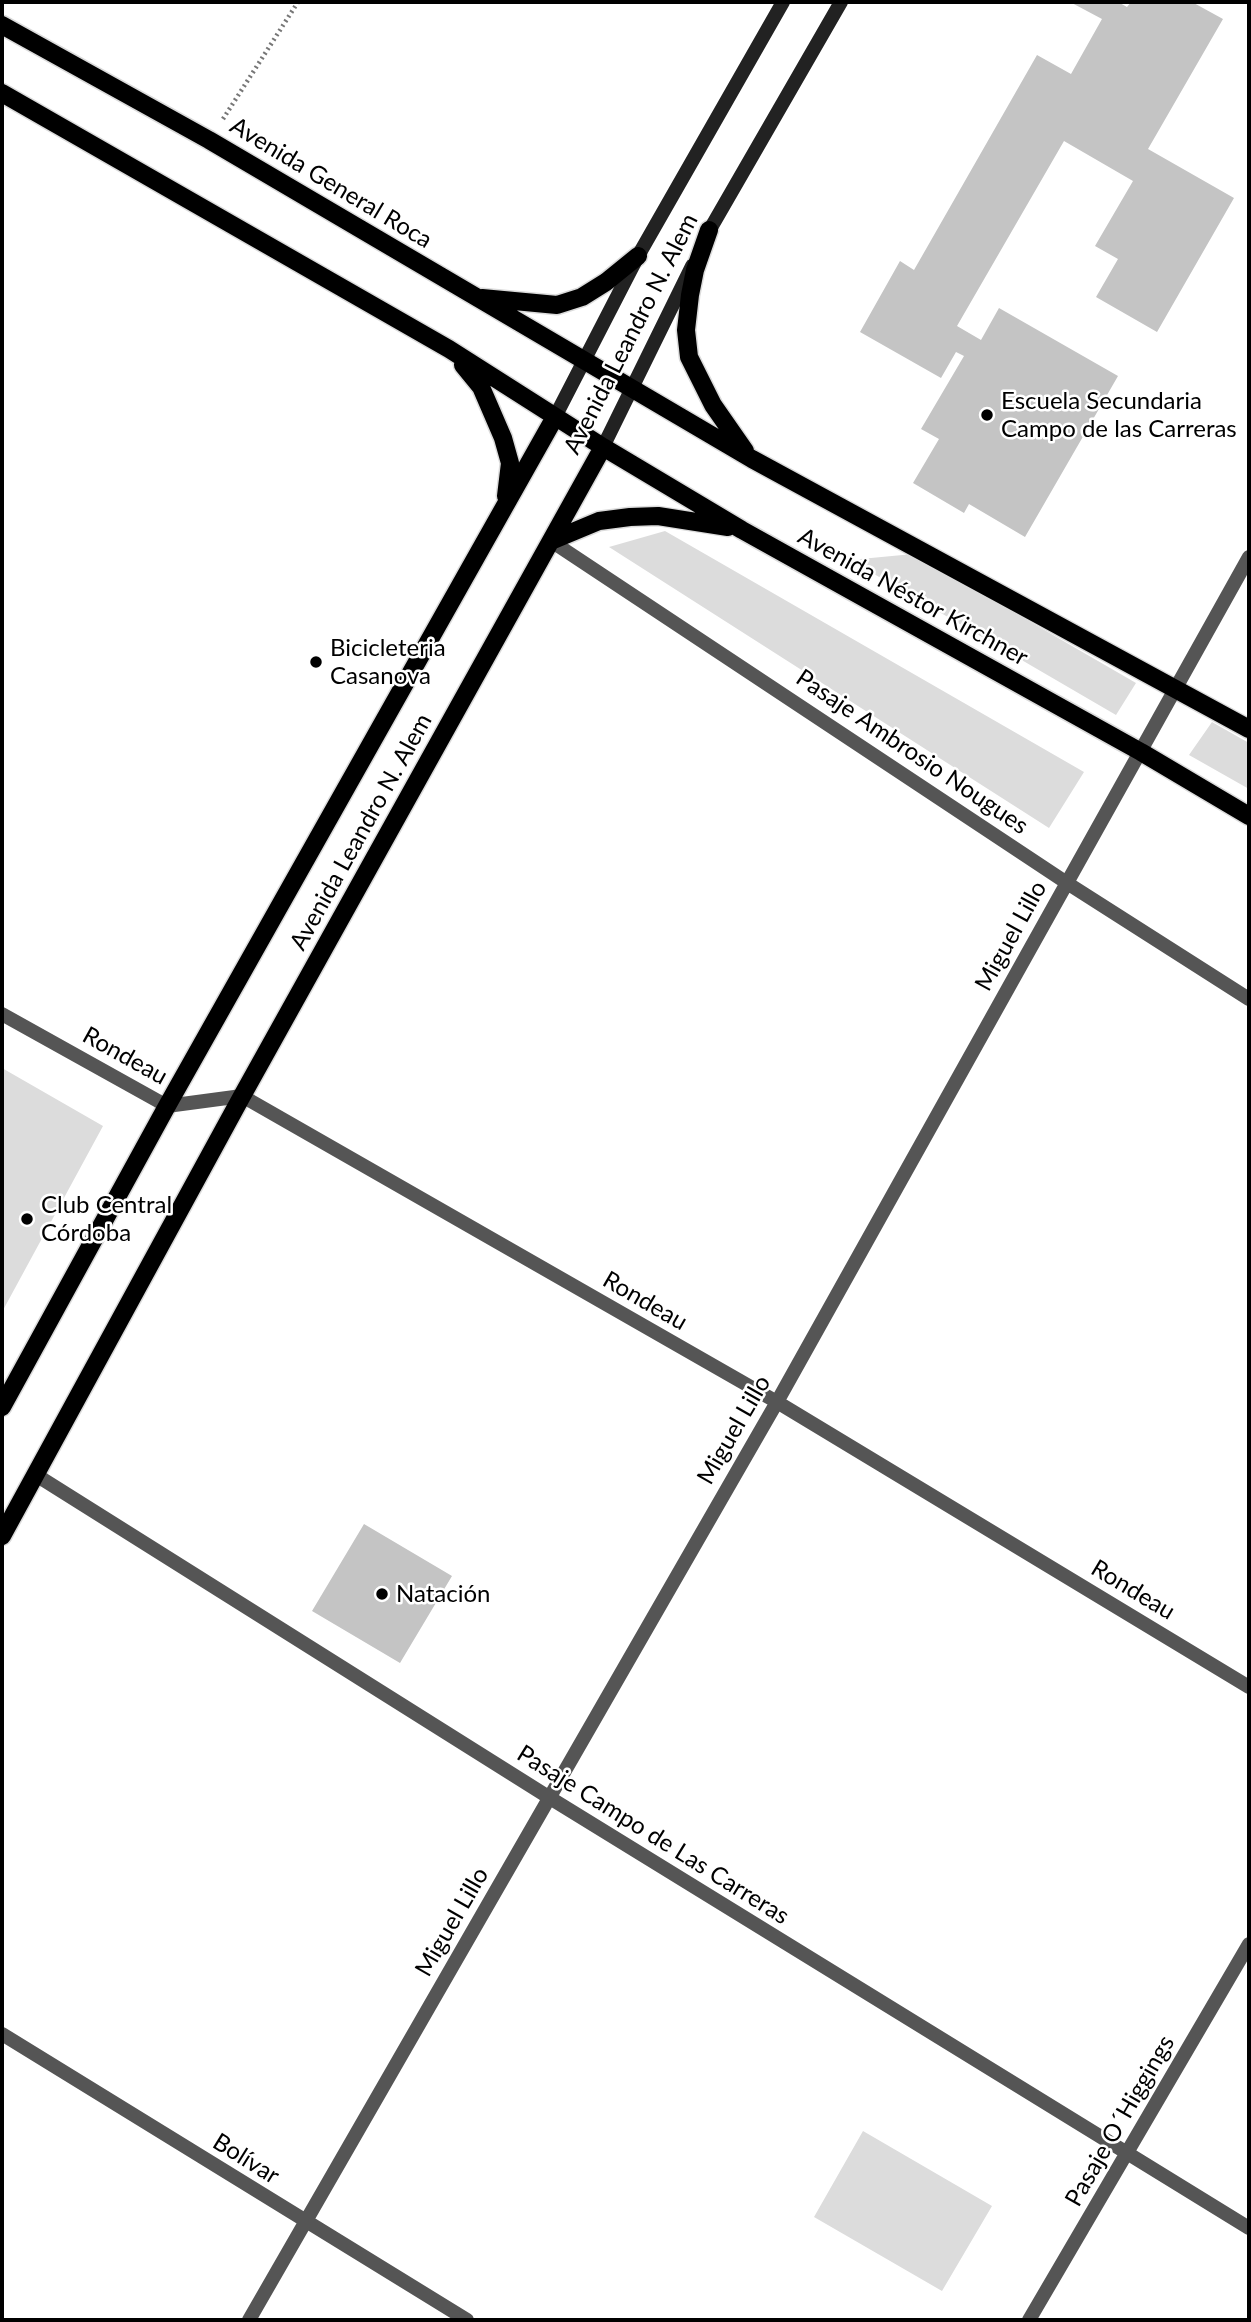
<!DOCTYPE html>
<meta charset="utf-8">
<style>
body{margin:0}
#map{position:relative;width:1251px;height:2322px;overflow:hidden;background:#fff;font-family:Lato,sans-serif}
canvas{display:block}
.frame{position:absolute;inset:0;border:4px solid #000;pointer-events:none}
</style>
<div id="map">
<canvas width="1251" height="2322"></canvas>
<div class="frame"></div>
</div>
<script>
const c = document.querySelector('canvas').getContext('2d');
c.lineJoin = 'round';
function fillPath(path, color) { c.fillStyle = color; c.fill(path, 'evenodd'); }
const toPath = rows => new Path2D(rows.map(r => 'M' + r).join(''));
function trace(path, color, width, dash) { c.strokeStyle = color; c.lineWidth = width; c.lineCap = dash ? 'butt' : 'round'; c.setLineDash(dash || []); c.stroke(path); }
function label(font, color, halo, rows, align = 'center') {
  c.font = font + ' Lato,sans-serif'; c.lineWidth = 5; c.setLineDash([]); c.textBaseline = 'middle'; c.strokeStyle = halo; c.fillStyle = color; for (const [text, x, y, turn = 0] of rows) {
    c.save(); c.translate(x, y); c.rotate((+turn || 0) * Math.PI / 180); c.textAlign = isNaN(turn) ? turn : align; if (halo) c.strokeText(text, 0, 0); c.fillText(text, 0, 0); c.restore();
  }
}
fillPath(toPath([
 [665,531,1084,772,1049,828,609,547],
 [913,554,1136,683,1116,715,850,560],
 [1212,722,1249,743,1249,789,1189,755],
 [2,1068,103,1126,2,1312],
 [863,2131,992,2206,942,2291,814,2217]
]), '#dcdcdc');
fillPath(toPath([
 [1070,2,1118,2,1127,7,1131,2,1192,2,1223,19,1148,149,1234,198,1157,332,1096,297,1118,259,1095,246,1133,181,1064,141,957,326,981,340,999,308,1118,376,1025,537,969,504,964,513,913,483,939,439,921,429,964,356,956,352,941,378,860,332,900,261,914,270,1037,55,1071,74,1102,19],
 [364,1524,452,1576,400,1663,312,1611]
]), '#c4c4c4');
const primary = toPath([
 [2,25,209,140,752,459,1249,729],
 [2,93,449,349,603,447,742,530,1141,752,1249,816],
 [709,230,695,270,690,295,686,330,689,357,713,405,745,451],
 [482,298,557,305,582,297,606,282,638,256],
 [463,365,481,387,503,438,510,463,506,496],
 [551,541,599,521,630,517,658,516,728,527],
 [2,1407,167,1106,555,417],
 [2,1536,242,1096,603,447]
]);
trace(primary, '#dbdbdb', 21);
trace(toPath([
 [223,119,298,2]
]), '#777', 4.5, [2, 3.5]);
trace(toPath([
 [551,541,1067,883,1249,999],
 [2,1014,167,1106,242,1096,777,1402,1249,1687],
 [36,1475,550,1798,1249,2228],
 [2,2034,467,2320],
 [249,2320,777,1402,1249,557],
 [1029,2320,1249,1944]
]), '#555', 14);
trace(toPath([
 [705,238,841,2],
 [555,417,638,256,783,2],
 [603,447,692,266]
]), '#222', 14);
trace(primary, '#000', 18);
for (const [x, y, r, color] of [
 [987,415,7,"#000"],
 [316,662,7,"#000"],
 [27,1219,7,"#000"],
 [382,1594,7,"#000"]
]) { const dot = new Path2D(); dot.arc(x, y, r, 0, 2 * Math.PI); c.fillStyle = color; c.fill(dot); trace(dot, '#fff', 2.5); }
label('24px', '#000', '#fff', [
 ["Avenida General Roca",331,183,31],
 ["Avenida Leandro N. Alem",631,334,-63],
 ["Avenida Néstor Kirchner",913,597,29],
 ["Pasaje Ambrosio Nougues",912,752,34],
 ["Avenida Leandro N. Alem",361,832,-61],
 ["Miguel Lillo",1011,936,-61],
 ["Rondeau",125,1056,29],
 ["Rondeau",645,1301,30],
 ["Miguel Lillo",734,1430,-60],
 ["Rondeau",1133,1590,31],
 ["Pasaje Campo de Las Carreras",653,1835,32],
 ["Miguel Lillo",452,1922,-60],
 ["Pasaje O´Higgings",1120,2121,-60],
 ["Bolívar",246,2159,32]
]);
label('24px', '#000', '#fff', [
 ["Escuela Secundaria",1001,401],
 ["Campo de las Carreras",1001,429],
 ["Bicicleteria",330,648],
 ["Casanova",330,676],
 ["Club Central",41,1205],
 ["Córdoba",41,1233],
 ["Natación",396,1594]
], 'left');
</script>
